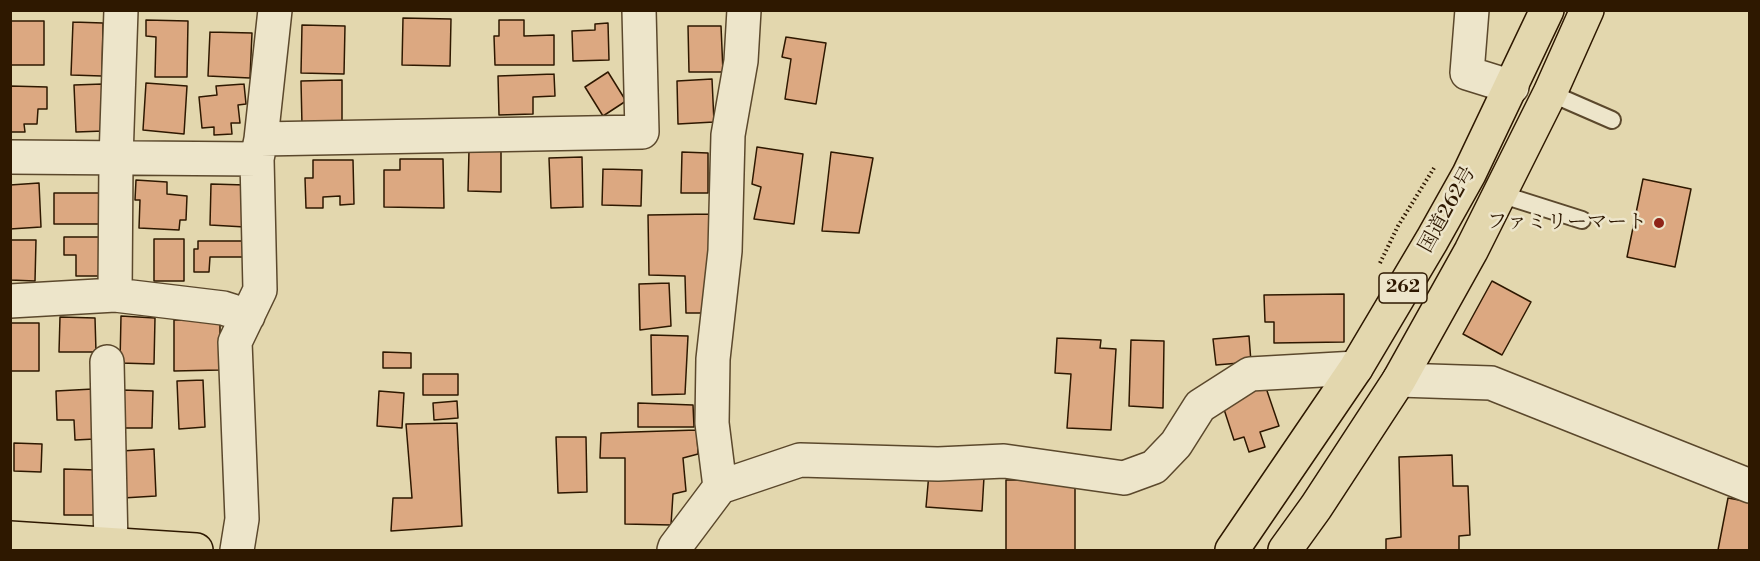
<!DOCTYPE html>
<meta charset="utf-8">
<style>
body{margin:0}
#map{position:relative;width:1760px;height:561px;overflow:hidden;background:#e3d7ae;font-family:"Libre Bodoni",serif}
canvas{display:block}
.frame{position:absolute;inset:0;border:12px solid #2e1800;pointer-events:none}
</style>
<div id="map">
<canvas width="1760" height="561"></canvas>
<div class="frame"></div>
</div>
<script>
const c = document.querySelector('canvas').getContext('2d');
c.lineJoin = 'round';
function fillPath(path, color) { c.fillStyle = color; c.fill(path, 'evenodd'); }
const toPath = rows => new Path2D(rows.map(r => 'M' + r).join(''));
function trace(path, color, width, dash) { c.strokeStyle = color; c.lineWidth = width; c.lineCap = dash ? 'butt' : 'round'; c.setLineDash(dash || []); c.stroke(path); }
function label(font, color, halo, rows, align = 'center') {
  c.font = font + ' "Libre Bodoni","Noto Serif JP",serif'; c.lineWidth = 5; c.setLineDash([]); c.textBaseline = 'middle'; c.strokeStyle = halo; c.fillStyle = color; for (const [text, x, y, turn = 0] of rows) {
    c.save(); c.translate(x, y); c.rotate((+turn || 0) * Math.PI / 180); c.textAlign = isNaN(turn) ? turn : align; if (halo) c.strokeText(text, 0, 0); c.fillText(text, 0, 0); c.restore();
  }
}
const building = toPath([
 [403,18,451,19,450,66,402,65,403,18],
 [146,20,188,21,187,77,155,77,156,37,146,36,146,20],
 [499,20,524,20,524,36,554,35,554,65,495,65,494,36,499,36,499,20],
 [10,21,44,21,44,65,10,65,10,21],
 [73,22,103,23,102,76,71,75,73,22],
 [608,23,609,60,573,61,572,31,595,30,595,24,608,23],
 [302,25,345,26,344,74,301,73,302,25],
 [688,26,721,26,723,72,689,72,688,26],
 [210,32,252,33,250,78,208,76,210,32],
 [786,37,826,43,816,104,785,99,791,59,782,57,786,37],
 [608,72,626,101,603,116,585,87,608,72],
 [554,74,555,96,533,97,533,114,499,115,498,76,554,74],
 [712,79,714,122,678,124,677,81,712,79],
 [342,80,342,125,302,126,301,81,342,80],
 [146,83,187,86,184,134,143,130,146,83],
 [103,84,104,131,76,132,74,85,103,84],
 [244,84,246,104,238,105,240,123,231,123,232,134,214,135,214,127,202,128,199,97,217,95,216,86,244,84],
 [10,86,47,87,47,109,38,109,37,124,24,124,25,132,10,132,10,86],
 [757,147,803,154,794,224,754,219,761,187,752,184,757,147],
 [469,150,501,151,501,192,468,191,469,150],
 [682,152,708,153,708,193,681,193,682,152],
 [831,152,873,158,859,233,822,231,831,152],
 [582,157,583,207,551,208,549,158,582,157],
 [400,159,443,159,444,208,384,207,384,170,400,170,400,159],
 [313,160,353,160,354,204,340,205,340,196,323,197,323,208,306,208,305,178,313,178,313,160],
 [603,169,642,170,641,206,602,205,603,169],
 [1643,179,1691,189,1675,267,1627,257,1643,179],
 [136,180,167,182,167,194,187,196,186,220,180,220,179,230,139,228,140,200,135,200,136,180],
 [39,183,41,227,10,229,10,185,39,183],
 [211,184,246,185,245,227,210,225,211,184],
 [54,193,102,193,102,224,54,224,54,193],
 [712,214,708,313,686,313,685,276,649,275,648,215,712,214],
 [64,237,101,237,101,276,76,276,76,255,64,255,64,237],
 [154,239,184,239,184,281,154,281,154,239],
 [10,240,36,240,35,281,10,280,10,240],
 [198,241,248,241,248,257,210,257,209,272,194,272,194,249,198,249,198,241],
 [1492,281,1531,302,1502,355,1463,334,1492,281],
 [669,283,671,326,640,330,639,284,669,283],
 [1344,294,1344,342,1274,343,1274,322,1265,322,1264,295,1344,294],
 [121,316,155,318,154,364,120,363,121,316],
 [60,317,95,318,96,352,59,352,60,317],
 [174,320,220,320,220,370,174,371,174,320],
 [10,323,39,323,39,371,10,371,10,323],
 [651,335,688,336,685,394,652,395,651,335],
 [1249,336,1251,362,1216,365,1213,339,1249,336],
 [1057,338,1101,340,1100,348,1116,349,1111,430,1067,428,1071,374,1055,373,1057,338],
 [1131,340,1164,341,1163,408,1129,406,1131,340],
 [383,352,411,353,411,368,383,368,383,352],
 [423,374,458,374,458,395,423,395,423,374],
 [203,380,205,427,179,429,177,381,203,380],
 [1264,382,1279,426,1260,432,1265,447,1249,452,1244,437,1234,440,1220,397,1264,382],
 [93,389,95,439,75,440,74,420,57,420,56,391,93,389],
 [122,390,153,391,152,428,121,428,122,390],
 [379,391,404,393,402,428,377,426,379,391],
 [457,401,458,418,434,420,433,403,457,401],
 [638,403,693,405,694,427,638,427,638,403],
 [457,423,462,526,391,531,393,498,412,498,406,424,457,423],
 [697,430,698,454,683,458,686,491,673,494,671,525,625,524,625,458,600,458,601,433,697,430],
 [556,437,586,437,587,492,558,493,556,437],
 [14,443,42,444,41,472,14,471,14,443],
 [154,449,156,496,123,498,121,451,154,449],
 [1452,455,1453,486,1468,486,1470,535,1459,536,1459,550,1386,550,1386,539,1401,537,1399,457,1452,455],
 [64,469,96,470,96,515,64,515,64,469],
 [929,473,984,477,982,511,926,507,929,473],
 [1006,480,1075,480,1075,550,1006,550,1006,480],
 [1728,498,1750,502,1750,550,1718,550,1728,498]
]);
fillPath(building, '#dca881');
trace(building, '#2e1800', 1.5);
const service = toPath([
 [1550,93,1612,120],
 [1500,194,1582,220]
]);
const minor = toPath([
 [1472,10,1467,73,1512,87],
 [261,139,642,132,639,10],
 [10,157,257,159],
 [115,295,223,308,248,316],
 [10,301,115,295,116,159,121,10],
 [107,362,111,546],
 [1399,380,1491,383,1750,486],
 [720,487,712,423,713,359,725,251,728,135,741,61,744,10],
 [237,550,242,519,235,342,260,290,257,159,261,139,275,10],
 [674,550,675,547,720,487,800,460,938,464,1004,461,1124,478,1154,467,1176,444,1200,406,1250,374,1356,368]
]);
const primary = toPath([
 [10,538,196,550]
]);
const trunk = toPath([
 [1232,550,1356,368,1432,240,1469,174,1547,10],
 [1285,550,1316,507,1399,380,1471,251,1550,93,1587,10]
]);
trace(service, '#5b482c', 20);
trace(minor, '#5b482c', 36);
trace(primary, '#2e1800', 36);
trace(trunk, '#2e1800', 36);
trace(toPath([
 [1380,263,1398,226,1434,168]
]), '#2e1800', 4, [1.5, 3]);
trace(service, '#ede5ca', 16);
trace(minor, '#ede5ca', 33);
trace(primary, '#e3d7ae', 33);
trace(trunk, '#e3d7ae', 33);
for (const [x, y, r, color] of [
 [1659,223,6,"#8f2418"]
]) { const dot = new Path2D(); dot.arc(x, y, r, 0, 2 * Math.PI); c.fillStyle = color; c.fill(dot); trace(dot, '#ede5ca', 2); }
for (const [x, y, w] of [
 [1403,288,48]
]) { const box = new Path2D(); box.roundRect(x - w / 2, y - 15, w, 30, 4.5); c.fillStyle = '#ede5ca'; c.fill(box); trace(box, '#2e1800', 1.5); }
label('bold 18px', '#2e1800', null, [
 ["262",1403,288]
]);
label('20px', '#2e1800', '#ede5ca', [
 ["国道262号",1448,210,-61]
]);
label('20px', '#2e1800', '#ede5ca', [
 ["ファミリーマート",1647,223]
], 'right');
</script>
